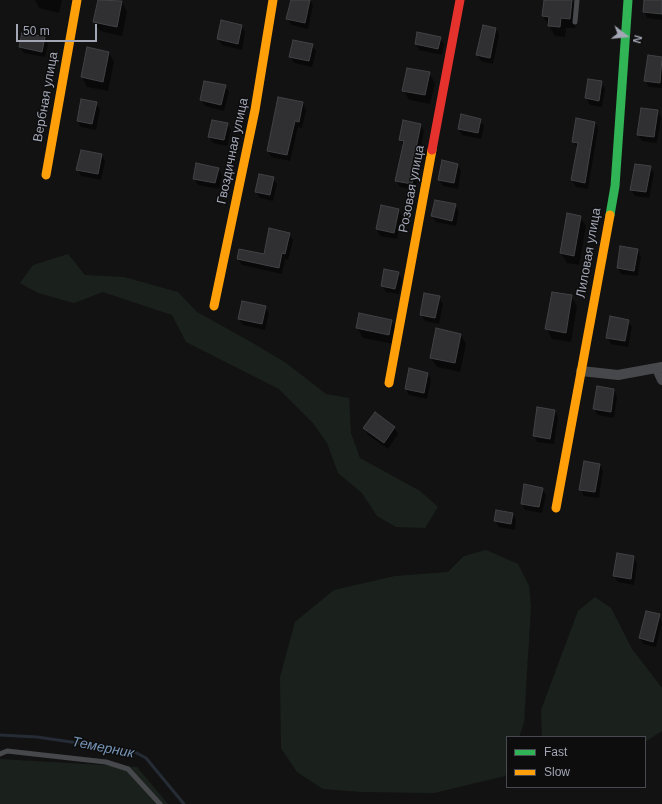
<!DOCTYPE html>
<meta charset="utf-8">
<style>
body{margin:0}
#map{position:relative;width:662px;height:804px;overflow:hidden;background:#121212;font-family:Arial,sans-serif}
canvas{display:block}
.legend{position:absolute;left:506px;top:736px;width:140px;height:52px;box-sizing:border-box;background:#0d0d0e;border:1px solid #494a51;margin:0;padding:5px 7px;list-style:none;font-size:12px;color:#a2a6b5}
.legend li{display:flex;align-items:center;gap:8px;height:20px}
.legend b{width:20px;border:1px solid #494a51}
.north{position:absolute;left:606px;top:16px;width:40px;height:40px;-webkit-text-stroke:3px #0d0d0e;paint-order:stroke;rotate:106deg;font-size:11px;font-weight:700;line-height:16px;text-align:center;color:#a2a6b5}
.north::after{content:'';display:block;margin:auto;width:14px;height:18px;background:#a2a6b5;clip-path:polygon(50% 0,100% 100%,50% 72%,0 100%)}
.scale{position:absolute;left:16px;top:24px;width:81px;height:18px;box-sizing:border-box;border:2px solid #a2a6b5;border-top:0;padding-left:5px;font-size:12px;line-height:14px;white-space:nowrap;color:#a2a6b5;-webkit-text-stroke:3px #0d0d0e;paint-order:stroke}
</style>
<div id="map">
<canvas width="662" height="804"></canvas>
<ul class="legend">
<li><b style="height:5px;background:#30b455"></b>Fast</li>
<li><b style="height:5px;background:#ff9f0a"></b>Slow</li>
</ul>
<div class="north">N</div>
<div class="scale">50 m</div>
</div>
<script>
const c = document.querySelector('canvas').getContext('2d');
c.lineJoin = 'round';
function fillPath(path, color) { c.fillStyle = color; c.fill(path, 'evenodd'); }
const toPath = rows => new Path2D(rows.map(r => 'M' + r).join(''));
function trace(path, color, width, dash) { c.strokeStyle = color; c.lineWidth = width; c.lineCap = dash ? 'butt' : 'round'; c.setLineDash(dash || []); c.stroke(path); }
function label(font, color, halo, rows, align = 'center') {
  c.font = font + ' Arial,sans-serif'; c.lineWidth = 3; c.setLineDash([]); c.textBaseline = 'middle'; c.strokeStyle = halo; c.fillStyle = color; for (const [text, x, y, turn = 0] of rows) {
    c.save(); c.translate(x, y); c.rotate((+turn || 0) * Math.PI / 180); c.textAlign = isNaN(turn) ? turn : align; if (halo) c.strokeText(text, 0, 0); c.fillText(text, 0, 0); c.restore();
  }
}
fillPath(toPath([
 [68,254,85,275,124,277,178,292,197,312,251,342,286,363,326,394,349,398,351,433,360,458,420,491,438,507,425,528,396,527,377,516,362,493,338,473,327,443,313,423,279,389,186,342,172,315,103,292,74,303,38,293,20,283,33,265],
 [486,550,518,564,529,586,531,607,524,722,519,737,507,737,507,772,505,776,434,793,361,792,323,789,297,772,281,748,280,677,295,622,334,590,395,576,448,572,464,556],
 [595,597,611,608,632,649,662,688,662,731,645,742,645,737,542,737,541,710,578,611],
 [0,759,137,767,168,804,0,804]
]), '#1a211c');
fillPath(toPath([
 [35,0,62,0,59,13,39,8],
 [99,0,122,2,127,12,122,36,100,31,94,22],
 [292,0,310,0,313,5,308,29,291,25,288,19],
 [545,0,572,0,577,9,575,28,566,28,565,37,555,36,543,16],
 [645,0,662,0,662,20,647,18,644,11],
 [242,26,245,32,242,50,222,45,218,39],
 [496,28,499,35,493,64,481,61,477,55],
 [44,38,48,44,45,57,24,53,20,47],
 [440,38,444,44,442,55,419,50,416,44],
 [312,45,316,51,312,67,294,63,290,56],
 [109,53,114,62,108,91,87,87,82,77],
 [649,57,662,58,662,88,649,87,645,80],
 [429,73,435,83,430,104,409,100,403,90],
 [589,80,601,82,605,89,602,107,590,105,586,98],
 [225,86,229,92,224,111,205,106,201,100],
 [96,103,100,109,96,130,81,127,78,121],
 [303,103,306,110,302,128,298,127,290,161,271,157,268,151],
 [657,111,661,117,657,143,642,141,638,135],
 [480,120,484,126,481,139,462,135,459,129],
 [595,122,598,129,588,189,576,187,572,180,578,148,573,142],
 [227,124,231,130,227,146,213,143,209,137],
 [421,125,424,131,418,162,420,166,415,190,400,187,396,180,404,146,400,140],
 [102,155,105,161,101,180,81,176,78,170],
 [458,165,461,171,458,189,443,186,439,180],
 [650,167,654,173,649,198,635,196,631,190],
 [218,169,222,175,219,189,198,185,194,178],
 [273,178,277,184,273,201,260,198,256,192],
 [455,205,459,212,456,226,436,222,432,216],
 [382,206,398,210,402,216,397,239,380,236,377,229],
 [580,217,586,226,579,265,567,263,561,253],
 [289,233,293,240,288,260,285,259,282,274,242,265,238,259,265,255],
 [637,249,641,256,638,276,621,274,618,268],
 [398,273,402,279,399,294,386,292,382,285],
 [571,296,577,306,571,342,552,339,547,329],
 [439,297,443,304,439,324,425,321,421,314],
 [265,307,269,313,265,330,243,325,239,319],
 [391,320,397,330,394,344,363,338,357,328],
 [628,321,632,327,628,347,611,344,607,337],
 [461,335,466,344,460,372,437,367,431,358],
 [428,373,431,380,427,399,409,395,406,389],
 [614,390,617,397,614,418,598,415,594,409],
 [555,411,558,417,554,444,537,442,534,435],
 [375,414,395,428,398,434,388,449,368,435,365,428],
 [600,465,603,471,599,498,584,496,580,489],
 [542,489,546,495,542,513,525,510,522,504],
 [513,514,516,520,515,530,499,527,495,521],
 [634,557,637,564,634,585,618,582,614,576],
 [659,615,662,624,656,647,643,644,640,638]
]), '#0007');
trace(toPath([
 [0,735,37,737,133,751,146,758,184,804]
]), '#252c35', 3);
const building = toPath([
 [98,0,122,1,117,27,93,22,98,0],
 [291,0,310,0,305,23,286,19,291,0],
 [544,0,572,0,570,19,561,18,560,27,548,26,549,17,542,16,544,0],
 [644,0,662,0,662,14,643,12,644,0],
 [221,20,242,25,238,44,217,39,221,20],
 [483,25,496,28,490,58,476,55,483,25],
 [22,32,45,37,42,52,19,47,22,32],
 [417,32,441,37,438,49,415,44,417,32],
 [293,40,313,44,309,61,289,57,293,40],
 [87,47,109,52,103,82,81,77,87,47],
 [648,55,662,57,660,83,644,81,648,55],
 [407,68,430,72,425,95,402,91,407,68],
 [588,79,602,81,599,101,585,98,588,79],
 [204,81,226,85,221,105,200,100,204,81],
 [278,97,303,102,299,122,295,121,287,155,267,151,278,97],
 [81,99,97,102,92,124,77,121,81,99],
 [641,108,658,110,654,137,637,135,641,108],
 [461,114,481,119,478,133,458,129,461,114],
 [576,118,595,122,585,183,571,180,578,143,572,142,576,118],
 [212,120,228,123,224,140,208,137,212,120],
 [403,120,421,124,414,158,417,159,412,184,395,181,404,141,399,140,403,120],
 [81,150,102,154,98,174,76,170,81,150],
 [442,160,458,164,454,183,438,180,442,160],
 [196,163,219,168,215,183,193,179,196,163],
 [635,164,651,166,646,192,630,190,635,164],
 [259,174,274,177,270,195,255,192,259,174],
 [435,200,456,204,452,221,431,216,435,200],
 [381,205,399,209,394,233,376,229,381,205],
 [567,213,581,216,574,256,560,253,567,213],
 [269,228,290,233,285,254,282,253,279,268,237,259,239,249,264,254,269,228],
 [620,246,638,249,634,271,617,268,620,246],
 [384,269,399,272,395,289,381,286,384,269],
 [552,292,572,295,566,333,545,329,552,292],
 [424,293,440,296,435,318,420,315,424,293],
 [242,301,266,306,262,324,238,319,242,301],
 [359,313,392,320,389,335,356,328,359,313],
 [610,316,629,320,625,341,606,338,610,316],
 [436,328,461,334,455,363,430,358,436,328],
 [409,368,428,373,424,393,405,389,409,368],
 [597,386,614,389,611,412,593,409,597,386],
 [537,407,555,410,550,439,533,436,537,407],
 [375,412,395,427,384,443,363,428,375,412],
 [584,461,600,464,595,492,579,490,584,461],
 [524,484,543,488,539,507,521,504,524,484],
 [496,510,513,513,511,524,494,521,496,510],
 [617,553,634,556,631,579,613,576,617,553],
 [646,611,660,614,653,642,639,638,646,611]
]);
fillPath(building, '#303032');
trace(building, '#414246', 1);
trace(toPath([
 [575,22,577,0],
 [0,754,7,751,106,762,128,769,160,804]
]), '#46484b', 5);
trace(toPath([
 [657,369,662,380],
 [581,371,618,375,662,367]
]), '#46484b', 10);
trace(toPath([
 [610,215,615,186,628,0]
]), '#30b455', 9);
trace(toPath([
 [46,175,77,0],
 [214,306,255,110,273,0],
 [389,383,432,150],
 [556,508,610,215]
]), '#ff9f0a', 9);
trace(toPath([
 [432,150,460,0]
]), '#e5322d', 9);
label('13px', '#a2a6b5', '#0d0d0e', [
 ["Вербная улица",46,97,-80],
 ["Гвоздичная улица",233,151,-78],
 ["Розовая улица",412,189,-79],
 ["Лиловая улица",589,253,-80]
]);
label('italic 14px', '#7593b4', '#0d0d0e', [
 ["Темерник",103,748,11]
]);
</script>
